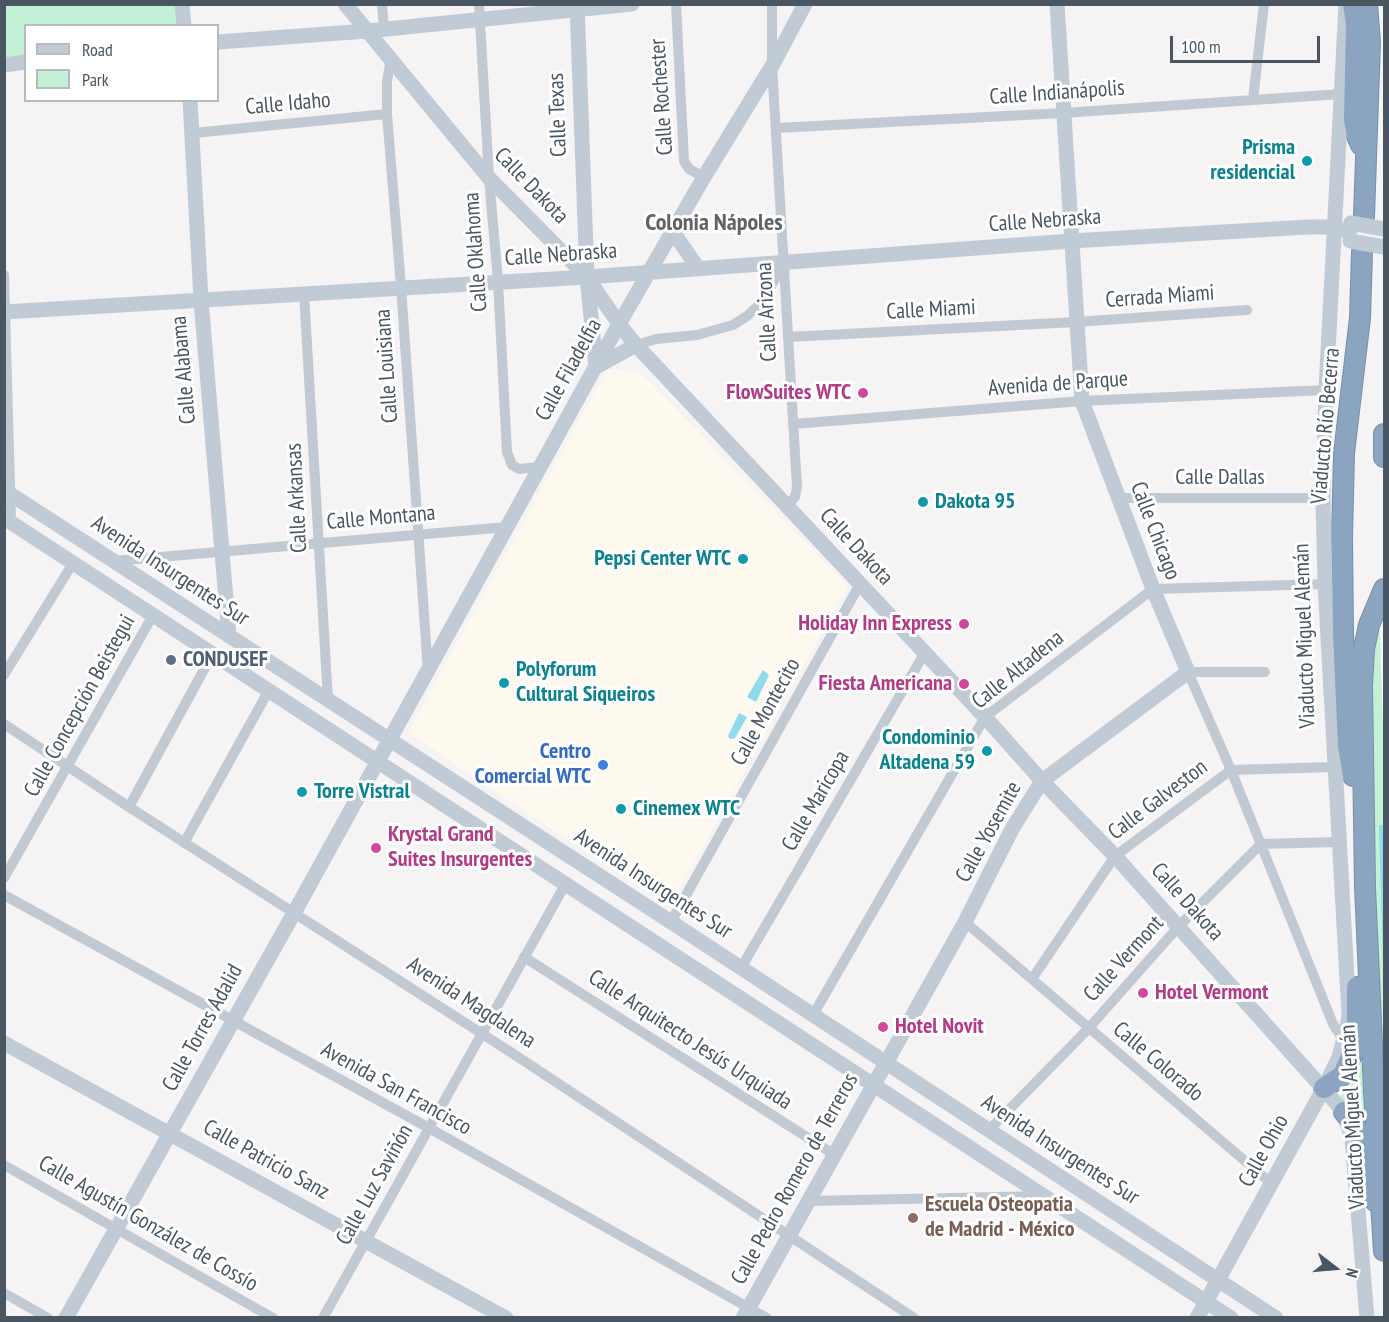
<!DOCTYPE html>
<meta charset="utf-8">
<style>
body{margin:0}
#map{position:relative;width:1389px;height:1322px;overflow:hidden;background:#f5f3f3;font-family:"PT Sans Narrow",sans-serif}
canvas{display:block}
.frame{position:absolute;inset:0;border:6px solid #4a5661;pointer-events:none}
.legend{position:absolute;left:24px;top:24px;width:195px;height:78px;box-sizing:border-box;background:#fff;border:2px solid #b7bbc0;margin:0;padding:8px 10px;list-style:none;font-size:18px;color:#4a5661}
.legend li{display:flex;align-items:center;gap:12px;height:30px}
.legend b{width:30px;border:2px solid #b7bbc0}
.north{position:absolute;left:1305px;top:1238px;width:60px;height:60px;-webkit-text-stroke:4px #fff;paint-order:stroke;rotate:106deg;font-size:16px;font-weight:700;line-height:24px;text-align:center;color:#4a5661}
.north::after{content:'';display:block;margin:auto;width:21px;height:27px;background:#4a5661;clip-path:polygon(50% 0,100% 100%,50% 72%,0 100%)}
.scale{position:absolute;left:1170px;top:36px;width:150px;height:27px;box-sizing:border-box;border:3px solid #4a5661;border-top:0;padding-left:8px;font-size:18px;line-height:21px;white-space:nowrap;color:#4a5661;-webkit-text-stroke:4px #fff;paint-order:stroke}
</style>
<div id="map">
<canvas width="1389" height="1322"></canvas>
<div class="frame"></div>
<ul class="legend">
<li><b style="height:8px;background:#c1cbd6"></b>Road</li>
<li><b style="height:16px;background:#c3f1d5"></b>Park</li>
</ul>
<div class="north">N</div>
<div class="scale">100 m</div>
</div>
<script>
const c = document.querySelector('canvas').getContext('2d');
c.lineJoin = 'round';
function fillPath(path, color) { c.fillStyle = color; c.fill(path, 'evenodd'); }
const toPath = rows => new Path2D(rows.map(r => 'M' + r).join(''));
function trace(path, color, width, dash) { c.strokeStyle = color; c.lineWidth = width; c.lineCap = dash ? 'butt' : 'round'; c.setLineDash(dash || []); c.stroke(path); }
function label(font, color, halo, rows, align = 'center') {
  c.font = font + ' "PT Sans Narrow",sans-serif'; c.lineWidth = 6; c.setLineDash([]); c.textBaseline = 'middle'; c.strokeStyle = halo; c.fillStyle = color; for (const [text, x, y, turn = 0] of rows) {
    c.save(); c.translate(x, y); c.rotate((+turn || 0) * Math.PI / 180); c.textAlign = isNaN(turn) ? turn : align; if (halo) c.strokeText(text, 0, 0); c.fillText(text, 0, 0); c.restore();
  }
}
fillPath(toPath([
 [607,370,636,371,649,381,848,586,675,896,659,900,506,799,408,732]
]), '#fdf9ef');
fillPath(toPath([
 [5,5,177,5,179,25,26,26,25,57,5,58],
 [1379,618,1384,754,1384,1142,1374,816,1371,659],
 [1364,1056,1366,1127,1340,1096,1348,1089,1356,1076]
]), '#c3f1d5');
fillPath(toPath([
 [763,670,769,675,756,702,747,697],
 [739,713,747,717,735,738,730,739,728,736],
 [1379,825,1383,825,1384,890,1384,1005]
]), '#90daee');
const highway = toPath([
 [1353,4,1356,23,1354,120,1357,136,1361,145],
 [1364,216,1370,42,1367,4],
 [1384,434,1384,457],
 [1384,589,1369,625,1364,649,1362,686,1365,886,1374,1091,1384,1251],
 [1353,776,1348,746,1343,633,1342,538,1344,453,1360,318,1362,252],
 [1324,1088,1343,1075,1353,1052,1357,1030,1357,987],
 [1344,1112,1359,1132,1362,1144,1365,1172,1375,1201]
]);
trace(highway, '#7690ad', 22);
trace(toPath([
 [382,4,384,29],
 [479,4,489,178,498,281,507,452,512,465,519,469,540,467],
 [676,4,684,161,689,169,704,177],
 [772,4,772,66,797,487,795,497,787,507],
 [391,58,387,81,387,114,401,287,428,671],
 [1253,99,1264,4],
 [776,128,1063,113,1341,94],
 [193,133,387,114],
 [4,275,11,523],
 [304,293,328,700],
 [788,337,1076,322,1247,310],
 [636,345,656,339,697,335,733,325,747,316,758,306,768,292,783,264],
 [793,424,1082,401,1326,390],
 [1117,498,1323,498],
 [114,561,507,527],
 [1265,672,1188,672,1231,770,1333,1024,1344,1041],
 [4,675,73,563],
 [4,724,129,807,512,1053,914,1318],
 [129,807,213,653],
 [184,843,269,690],
 [4,878,153,615],
 [4,895,429,1128,767,1318],
 [671,922,860,584],
 [965,922,1272,1184],
 [524,957,835,1155],
 [741,968,924,654],
 [1032,979,1115,856,1231,770,1334,767],
 [813,1015,985,717,1153,589,1325,584],
 [989,1130,1088,1029,1179,926,1261,844,1338,842],
 [4,1165,273,1318],
 [809,1201,1045,1196],
 [4,1293,48,1318],
 [323,1318,566,883]
]), '#c1cad2', 10);
trace(toPath([
 [182,4,184,26],
 [345,4,489,178,587,277,619,324,636,345,985,717,1042,781,1115,856,1344,1112,1352,1139,1367,1318],
 [577,4,587,277,596,367],
 [218,42,367,31,632,4],
 [4,65,26,62],
 [190,100,201,300,229,636],
 [673,232,698,268],
 [4,312,587,277,1071,241,1308,227,1325,227,1350,231],
 [596,367,636,345],
 [4,490,671,922,1276,1318],
 [4,518,1231,1318],
 [4,1043,506,1318],
 [66,1318,294,913,619,324,704,177,772,66,805,4],
 [743,1318,965,922,1012,829,1042,781,1188,672,1153,589,1082,401,1057,4],
 [1197,1318,1324,1088,1339,1057,1347,1027,1349,1015,1325,584,1323,498,1326,390,1346,4]
]), '#c1cbd6', 15);
trace(highway, '#8ba5c1', 20);
trace(toPath([
 [1351,223,1384,229],
 [1350,241,1384,247]
]), '#c1cbd6', 15);
for (const [x, y, r, color] of [
 [1307,161,6,"#0f9aa8"],
 [863,393,6,"#d1479c"],
 [923,502,6,"#0f9aa8"],
 [743,559,6,"#0f9aa8"],
 [964,624,6,"#d1479c"],
 [171,660,6,"#5c6f8a"],
 [504,683,6,"#0f9aa8"],
 [964,684,6,"#d1479c"],
 [987,751,6,"#0f9aa8"],
 [603,765,6,"#3f7fe0"],
 [302,792,6,"#0f9aa8"],
 [621,809,6,"#0f9aa8"],
 [376,848,6,"#d1479c"],
 [1143,993,6,"#d1479c"],
 [883,1027,6,"#d1479c"],
 [913,1218,6,"#8d6e63"]
]) { const dot = new Path2D(); dot.arc(x, y, r, 0, 2 * Math.PI); c.fillStyle = color; c.fill(dot); trace(dot, '#fff', 2); }
label('22px', '#4a5661', '#fff', [
 ["Calle Indianápolis",1057,93,-4],
 ["Calle Rochester",662,97,-94],
 ["Calle Idaho",288,104,-5],
 ["Calle Texas",558,115,-92],
 ["Calle Dakota",531,186,46],
 ["Calle Nebraska",1045,221,-4],
 ["Calle Oklahoma",476,252,-94],
 ["Calle Nebraska",561,255,-4],
 ["Cerrada Miami",1160,297,-4],
 ["Calle Miami",931,310,-3],
 ["Calle Arizona",767,312,-93],
 ["Calle Louisiana",387,366,-94],
 ["Calle Alabama",184,370,-95],
 ["Calle Filadelfia",569,370,-61],
 ["Avenida de Parque",1058,384,-4],
 ["Viaducto Río Becerra",1326,426,-85],
 ["Calle Dallas",1220,478],
 ["Calle Arkansas",297,498,-93],
 ["Calle Montana",381,518,-5],
 ["Calle Chicago",1155,531,69],
 ["Calle Dakota",856,547,47],
 ["Avenida Insurgentes Sur",170,571,33],
 ["Viaducto Miguel Alemán",1305,636,-92],
 ["Calle Altadena",1018,670,-39],
 ["Calle Concepción Beistegui",80,706,-61],
 ["Calle Montecito",766,712,-61],
 ["Calle Galveston",1158,800,-37],
 ["Calle Maricopa",816,801,-60],
 ["Calle Yosemite",989,832,-61],
 ["Avenida Insurgentes Sur",653,884,33],
 ["Calle Dakota",1187,902,48],
 ["Calle Vermont",1124,959,-48],
 ["Avenida Magdalena",471,1003,33],
 ["Calle Torres Adalid",203,1028,-61],
 ["Calle Arquitecto Jesús Urquiada",690,1040,33],
 ["Calle Colorado",1158,1062,40],
 ["Avenida San Francisco",396,1089,29],
 ["Viaducto Miguel Alemán",1353,1117,-93],
 ["Avenida Insurgentes Sur",1060,1150,33],
 ["Calle Ohio",1264,1151,-61],
 ["Calle Patricio Sanz",266,1160,29],
 ["Calle Pedro Romero de Terreros",795,1179,-61],
 ["Calle Luz Saviñón",375,1185,-61],
 ["Calle Agustín González de Cossío",148,1224,30]
]);
label('bold 22px', '#0d838f', '#fff', [
 ["Prisma",1295,148,"right"],
 ["residencial",1295,173,"right"],
 ["Dakota 95",935,502],
 ["Pepsi Center WTC",731,559,"right"],
 ["Polyforum",516,670],
 ["Cultural Siqueiros",516,695],
 ["Condominio",975,738,"right"],
 ["Altadena 59",975,763,"right"],
 ["Torre Vistral",314,792],
 ["Cinemex WTC",633,809]
], 'left');
label('bold 22px', '#b23c85', '#fff', [
 ["FlowSuites WTC",851,393],
 ["Holiday Inn Express",952,624],
 ["Fiesta Americana",952,684],
 ["Krystal Grand",388,835,"left"],
 ["Suites Insurgentes",388,860,"left"],
 ["Hotel Vermont",1155,993,"left"],
 ["Hotel Novit",895,1027,"left"]
], 'right');
label('bold 22px', '#4e5e75', '#fff', [
 ["CONDUSEF",183,660]
], 'left');
label('bold 22px', '#366cbe', '#fff', [
 ["Centro",591,752],
 ["Comercial WTC",591,777]
], 'right');
label('bold 22px', '#785e54', '#fff', [
 ["Escuela Osteopatia",925,1205],
 ["de Madrid - México",925,1230]
], 'left');
label('bold 24px', '#5f6368', '#fff', [
 ["Colonia Nápoles",714,223]
]);
</script>
